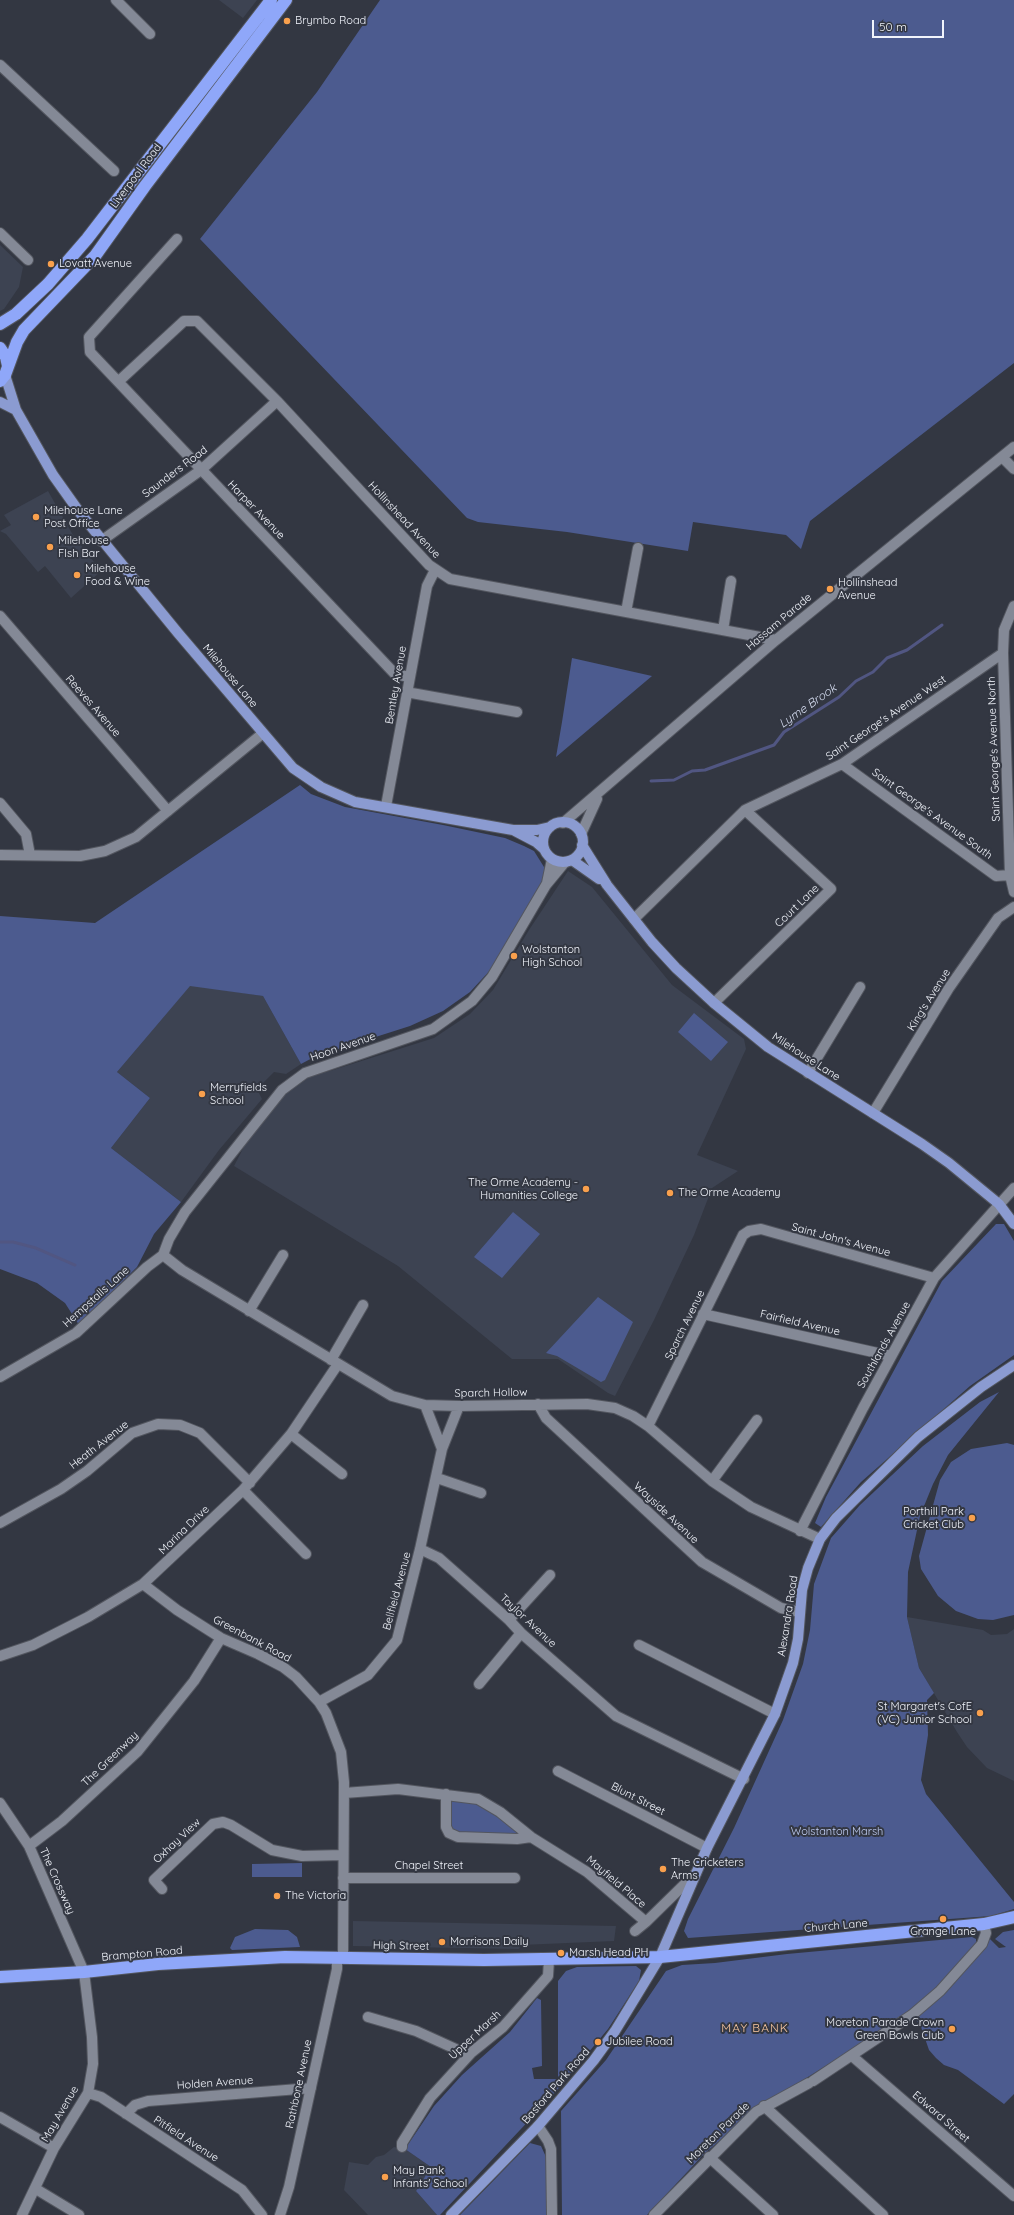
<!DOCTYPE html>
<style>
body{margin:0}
#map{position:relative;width:1014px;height:2215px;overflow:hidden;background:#333742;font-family:Quicksand,sans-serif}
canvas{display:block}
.scale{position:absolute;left:872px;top:20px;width:72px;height:18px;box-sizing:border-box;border:2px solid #f1f4fb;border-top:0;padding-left:5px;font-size:12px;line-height:14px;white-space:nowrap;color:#f1f4fb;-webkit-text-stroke:3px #333742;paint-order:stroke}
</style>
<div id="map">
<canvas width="1014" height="2215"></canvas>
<div class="scale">50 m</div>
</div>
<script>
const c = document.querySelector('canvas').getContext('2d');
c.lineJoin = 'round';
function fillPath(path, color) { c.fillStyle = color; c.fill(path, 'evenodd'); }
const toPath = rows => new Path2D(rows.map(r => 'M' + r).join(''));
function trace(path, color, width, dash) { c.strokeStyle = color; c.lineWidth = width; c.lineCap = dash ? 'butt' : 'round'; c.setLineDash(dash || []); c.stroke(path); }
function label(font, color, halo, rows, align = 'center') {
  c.font = font + ' Quicksand,sans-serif'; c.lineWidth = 4; c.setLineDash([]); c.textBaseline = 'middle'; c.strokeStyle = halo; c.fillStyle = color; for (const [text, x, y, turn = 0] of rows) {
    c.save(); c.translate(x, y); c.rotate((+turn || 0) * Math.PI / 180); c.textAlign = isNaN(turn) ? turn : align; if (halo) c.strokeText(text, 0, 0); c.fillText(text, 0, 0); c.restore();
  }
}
fillPath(toPath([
 [219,0,257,0,243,18],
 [0,245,23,267,19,287,4,309,0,311],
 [48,491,73,535,101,571,71,598,45,566,38,572,6,534,0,531,11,525,4,515],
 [568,871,592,887,672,985,744,1039,746,1049,697,1155,738,1171,712,1188,694,1235,654,1320,615,1396,608,1393,558,1359,512,1359,398,1266,234,1166,249,1137,297,1079,333,1070,434,1038,470,1014,493,990,529,930],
 [190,985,263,996,301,1064,286,1074,274,1072,257,1089,262,1099,219,1150,181,1202,111,1148,150,1098,117,1072],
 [907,1617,983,1630,991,1635,1007,1634,1014,1629,1014,1781,987,1768,967,1747,957,1732,919,1668],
 [353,1921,616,1926,614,1941,521,1945,519,1949,353,1946],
 [394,2147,405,2149,431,2167,416,2191,437,2215,368,2215,344,2190,349,2162,368,2165,376,2157,384,2155]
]), '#3d4352');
fillPath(toPath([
 [380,0,1014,0,1014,363,810,521,801,549,786,535,693,522,688,551,567,532,478,522,467,518,200,239,317,92],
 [572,658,652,676,556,757,562,722],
 [300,785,311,794,345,807,443,825,505,838,524,846,534,851,544,867,546,873,543,883,494,966,470,992,443,1011,410,1026,316,1056,301,1064,263,996,190,986,117,1072,150,1098,111,1148,181,1202,154,1234,137,1267,79,1325,65,1303,37,1283,0,1269,0,916,95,923],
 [694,1013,728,1042,711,1061,678,1032],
 [513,1212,540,1234,502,1278,474,1257],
 [996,1224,1004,1224,1014,1241,1014,1355,970,1386,861,1482,821,1527,815,1523,826,1497,942,1281],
 [598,1297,633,1322,605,1380,601,1382,557,1356,546,1353],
 [999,1392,948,1455,933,1484,920,1516,908,1572,907,1617,919,1668,934,1693,927,1700,928,1735,921,1780,926,1794,1014,1902,1014,1909,991,1916,688,1938,684,1931,688,1919,734,1828,783,1720,803,1664,810,1630,814,1584,831,1538,860,1505,923,1446,980,1402],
 [1007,1443,1014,1445,1014,1615,993,1620,978,1619,956,1611,938,1596,921,1569,919,1556,940,1480,951,1462,971,1449],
 [446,1794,478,1799,531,1837,449,1833],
 [302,1863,302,1877,252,1877,252,1864],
 [255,1929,288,1930,297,1937,300,1947,232,1950,230,1948,235,1937],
 [1014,1930,1014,2094,1004,2104,958,2070,944,2065,936,2058,929,2050,921,2027,914,2017,989,1938,999,1948,1006,1947,995,1939,1003,1932],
 [972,1937,976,1939,976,1945,962,1964,909,2014,755,2110,704,2154,647,2215,562,2215,561,2111,606,2060,666,1971,682,1965,715,1963,787,1954],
 [636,1966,641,1970,639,1981,608,2029,552,2096,440,2215,437,2215,416,2191,431,2167,405,2149,434,2106,462,2075,510,2032,537,1998,541,2000,542,2066,532,2068,534,2079,558,2079,558,1981,566,1971,577,1967],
 [530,2143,541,2146,546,2157,547,2215,460,2215]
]), '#4c5b8f');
trace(toPath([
 [651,781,674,780,692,771,705,770,774,745,784,732,839,697,856,681,873,672,887,658,907,650,942,625],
 [0,1242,13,1242,36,1248,75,1265]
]), '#515682', 3);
const minor = toPath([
 [116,0,150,34],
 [0,65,114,171],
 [0,233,28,260],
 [177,239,89,337,90,352,395,674,409,677],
 [119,381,184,321,197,321,277,401,429,565,450,579,776,640],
 [1002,457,1014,469],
 [101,541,201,470,277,401],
 [1014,606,1004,630,1003,653,1010,875,1014,892],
 [626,612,638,548],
 [0,616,168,811],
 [723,630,731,581],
 [406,692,517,712],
 [842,764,996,876,1010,875],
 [0,803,26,834,30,855],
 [386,806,427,586,435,570],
 [563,823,776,640,1014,447],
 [581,834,597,799],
 [0,855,80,856,105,851,136,837,262,734],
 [547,883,552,859],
 [634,919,745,810,842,764,1003,653],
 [714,1003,831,889,745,810],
 [808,1073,860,987],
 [873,1113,949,988,998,918,1014,907],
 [163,1255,182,1270,392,1396,425,1405,459,1406,587,1404,615,1408,633,1416,648,1426,712,1481,751,1507,820,1539],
 [163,1255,169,1239,185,1212,282,1090,305,1073,433,1029,472,1001,492,977,546,885,565,862],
 [249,1311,283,1255],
 [703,1314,891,1356],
 [331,1360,363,1305],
 [0,1377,76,1333,147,1267,163,1255],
 [538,1404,546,1418,702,1562,781,1608,799,1612],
 [425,1405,442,1449],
 [648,1426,743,1235,749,1231,761,1229,934,1278],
 [291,1434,342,1474],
 [437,1478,481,1493],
 [712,1481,757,1420],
 [243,1490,306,1554],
 [0,1523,61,1489,87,1471,132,1433,158,1424,180,1425,200,1433,250,1483],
 [800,1531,863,1408,934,1278,1014,1188],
 [420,1549,439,1558,509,1620,521,1633,616,1716,744,1779],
 [143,1584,177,1610,221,1638,258,1654,283,1667,296,1677,319,1702,326,1713,341,1752,344,1782,343,1958],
 [509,1620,550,1575],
 [639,1645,775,1714],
 [0,1656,33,1645,88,1617,143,1584,243,1490,291,1434,338,1364],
 [479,1684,521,1633],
 [319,1702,368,1675,397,1640,420,1549,442,1449,459,1406],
 [558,1771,707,1848],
 [344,1793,398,1789,478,1799,500,1812,531,1837,587,1872,646,1922,696,1873],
 [446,1794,446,1827,449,1833,458,1837,517,1839,531,1837],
 [0,1803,29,1846,84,1972,92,2037,93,2064,88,2093,54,2148,22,2215],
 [29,1846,62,1821,138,1751,194,1681,221,1638],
 [343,1878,515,1878],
 [162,1889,154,1880,213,1824,223,1822,231,1825,272,1850,302,1856,343,1855],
 [635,1931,646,1922],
 [368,2017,416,2031,469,2055],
 [852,2056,1014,2196],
 [813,2081,912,2015,940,1991,982,1944,986,1933,984,1924],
 [88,2093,101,2097,242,2190,262,2215],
 [764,2106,883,2215],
 [126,2114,135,2105,148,2101,311,2088],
 [0,2117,54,2148],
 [538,2126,548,2141,551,2149,552,2215],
 [402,2147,402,2143,430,2098,472,2052,503,2027,548,1976,549,1960],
 [709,2157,773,2215],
 [36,2189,79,2215],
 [280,2215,289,2187,337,1969,337,1958],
 [654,2215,756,2112,809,2083]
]);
const major = toPath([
 [5,375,16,410,53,475,80,513,178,633,293,768,321,787,355,802,513,830,537,830,550,827],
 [0,402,16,410],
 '543 842a20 20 0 1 1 40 0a20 20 0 1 1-40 0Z',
 [515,831,536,842,544,849],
 [582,845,607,885,652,942,676,968,714,1003,768,1047,922,1144,949,1163,999,1204,1014,1224],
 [572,860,599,879],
 [451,2215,538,2126,594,2060,615,2031,660,1957,707,1848,775,1714,793,1663,798,1639,802,1590,808,1568,820,1539,836,1518,918,1437,981,1387,1014,1365]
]);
const highway = toPath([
 [0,324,16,314,48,284,87,239,271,0],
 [0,348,6,357,8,366],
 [0,381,5,375,17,342,24,330,95,256,145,186,286,0],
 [0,1977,84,1972,158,1964,285,1957,484,1960,660,1957,984,1924,1014,1917]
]);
trace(minor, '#53565f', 12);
trace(major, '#53565f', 12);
trace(highway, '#53565f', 14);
trace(minor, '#848996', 10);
trace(major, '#8b9bd1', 10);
trace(highway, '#8fa7f9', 12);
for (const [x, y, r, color] of [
 [287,21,4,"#f9a04d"],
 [51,264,4,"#f9a04d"],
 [36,517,4,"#f9a04d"],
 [50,547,4,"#f9a04d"],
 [77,575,4,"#f9a04d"],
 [830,589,4,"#f9a04d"],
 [514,956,4,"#f9a04d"],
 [202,1094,4,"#f9a04d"],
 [586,1189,4,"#f9a04d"],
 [670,1193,4,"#f9a04d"],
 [972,1518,4,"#f9a04d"],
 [980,1713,4,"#f9a04d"],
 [663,1869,4,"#f9a04d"],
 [277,1896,4,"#f9a04d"],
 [943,1919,4,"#f9a04d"],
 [442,1942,4,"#f9a04d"],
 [561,1953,4,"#f9a04d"],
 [952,2029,4,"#f9a04d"],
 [598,2042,4,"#f9a04d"],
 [385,2177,4,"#f9a04d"]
]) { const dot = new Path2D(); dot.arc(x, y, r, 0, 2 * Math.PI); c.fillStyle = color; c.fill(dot); trace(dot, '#333742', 1.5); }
label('11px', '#f1f4fb', '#333742', [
 ["Brymbo Road",295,21],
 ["Lovatt Avenue",59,264],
 ["Milehouse Lane",44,511],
 ["Post Office",44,524],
 ["Milehouse",58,541],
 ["FIsh Bar",58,554],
 ["Milehouse",85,569],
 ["Food & Wine",85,582],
 ["Hollinshead",838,583],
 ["Avenue",838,596],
 ["Wolstanton",522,950],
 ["High School",522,963],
 ["Merryfields",210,1088],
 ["School",210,1101],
 ["The Orme Academy -",578,1183,"right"],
 ["Humanities College",578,1196,"right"],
 ["The Orme Academy",678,1193],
 ["Porthill Park",964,1512,"right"],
 ["Cricket Club",964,1525,"right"],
 ["St Margaret's CofE",972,1707,"right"],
 ["(VC) Junior School",972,1720,"right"],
 ["The Cricketers",671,1863],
 ["Arms",671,1876],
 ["The Victoria",285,1896],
 ["Grange Lane",943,1932,"center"],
 ["Morrisons Daily",450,1942],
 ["Marsh Head PH",569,1953],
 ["Moreton Parade Crown",944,2023,"right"],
 ["Green Bowls Club",944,2036,"right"],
 ["Jubilee Road",606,2042],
 ["May Bank",393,2171],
 ["Infants' School",393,2184]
], 'left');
label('11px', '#f1f4fb', '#333742', [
 ["Liverpool Road",136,176,-53],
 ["Saunders Road",175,472,-37],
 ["Harper Avenue",256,510,46],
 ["Hollinshead Avenue",404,520,47],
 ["Hassam Parade",779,622,-40],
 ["Milehouse Lane",230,676,50],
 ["Bentley Avenue",396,685,-80],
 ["Reeves Avenue",93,706,49],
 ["Saint George's Avenue West",886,718,-34],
 ["Saint George's Avenue North",994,749,-92],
 ["Saint George's Avenue South",932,814,36],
 ["Court Lane",797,906,-44],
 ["King's Avenue",929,1000,-58],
 ["Hoon Avenue",343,1047,-19],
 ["Milehouse Lane",806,1057,33],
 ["Saint John's Avenue",841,1240,15],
 ["Hempstalls Lane",96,1297,-42],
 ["Fairfield Avenue",800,1323,13],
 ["Sparch Avenue",685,1325,-64],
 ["Southlands Avenue",884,1345,-61],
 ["Sparch Hollow",491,1393,-1],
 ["Heath Avenue",99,1445,-38],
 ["Wayside Avenue",666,1513,43],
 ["Marina Drive",184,1530,-44],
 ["Bellfield Avenue",397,1591,-75],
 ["Alexandra Road",788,1616,-81],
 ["Taylor Avenue",528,1621,43],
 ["Greenbank Road",252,1639,28],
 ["The Greenway",110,1759,-44],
 ["Blunt Street",638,1799,27],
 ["Oxhay View",177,1841,-43],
 ["Chapel Street",429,1866],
 ["The Crossway",57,1881,66],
 ["Mayfield Place",616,1882,40],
 ["Church Lane",836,1926,-5],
 ["High Street",401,1946,1],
 ["Brampton Road",142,1954,-5],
 ["Upper Marsh",475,2035,-43],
 ["Holden Avenue",215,2083,-4],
 ["Rathbone Avenue",299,2084,-78],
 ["Basford Park Road",556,2086,-49],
 ["May Avenue",60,2114,-60],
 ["Edward Street",941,2117,41],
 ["Moreton Parade",718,2133,-44],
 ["Pitfield Avenue",186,2139,33]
]);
label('11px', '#c1cef4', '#333742', [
 ["Wolstanton Marsh",837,1832]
]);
label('italic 12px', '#d6ddf1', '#333742', [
 ["Lyme Brook",808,706,-35]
]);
c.letterSpacing = '1px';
label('12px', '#fdcaa1', '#333742', [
 ["MAY BANK",755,2028]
]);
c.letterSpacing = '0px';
</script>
